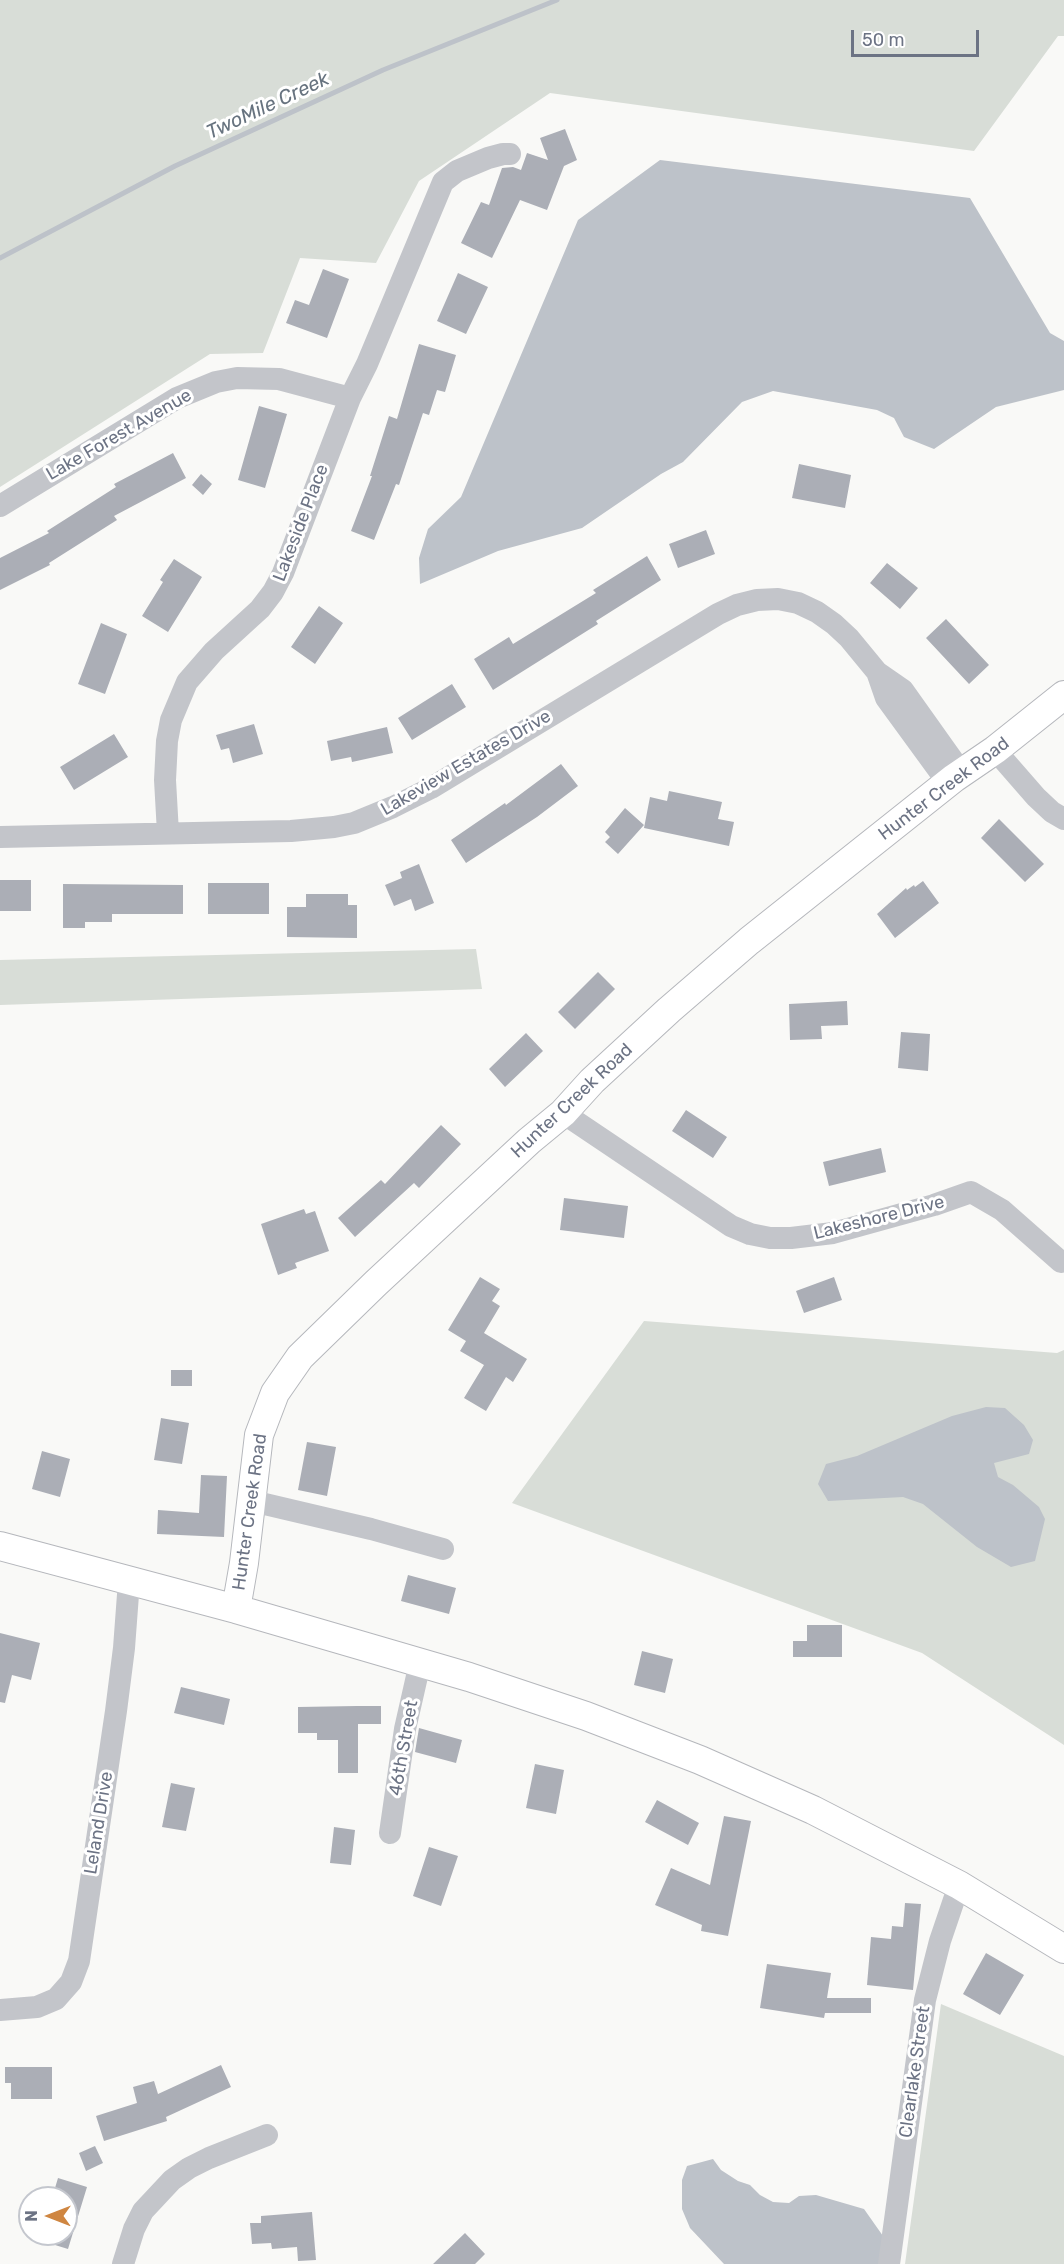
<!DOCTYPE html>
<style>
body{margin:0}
#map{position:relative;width:1064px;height:2264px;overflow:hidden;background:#f9f9f7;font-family:Rubik,sans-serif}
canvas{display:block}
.north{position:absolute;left:18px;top:2186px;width:60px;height:60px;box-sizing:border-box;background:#fff;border:2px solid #c4c7ce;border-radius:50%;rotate:270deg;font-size:16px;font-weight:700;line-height:24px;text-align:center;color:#6c7384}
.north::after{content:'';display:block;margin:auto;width:21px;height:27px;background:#cf8641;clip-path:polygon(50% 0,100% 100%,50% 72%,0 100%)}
.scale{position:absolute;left:851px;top:30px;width:128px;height:27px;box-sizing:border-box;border:3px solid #6c7384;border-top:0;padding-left:8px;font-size:18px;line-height:21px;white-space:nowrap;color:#6c7384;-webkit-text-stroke:4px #fff;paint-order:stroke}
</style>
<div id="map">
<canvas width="1064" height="2264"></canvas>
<div class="north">N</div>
<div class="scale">50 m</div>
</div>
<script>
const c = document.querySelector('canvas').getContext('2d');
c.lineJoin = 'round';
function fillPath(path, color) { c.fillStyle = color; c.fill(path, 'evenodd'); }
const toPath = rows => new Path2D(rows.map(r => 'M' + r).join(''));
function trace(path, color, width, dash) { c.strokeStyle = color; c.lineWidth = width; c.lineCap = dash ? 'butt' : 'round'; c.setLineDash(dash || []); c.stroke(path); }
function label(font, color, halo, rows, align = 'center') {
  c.font = font + ' Rubik,sans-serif'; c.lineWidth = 6; c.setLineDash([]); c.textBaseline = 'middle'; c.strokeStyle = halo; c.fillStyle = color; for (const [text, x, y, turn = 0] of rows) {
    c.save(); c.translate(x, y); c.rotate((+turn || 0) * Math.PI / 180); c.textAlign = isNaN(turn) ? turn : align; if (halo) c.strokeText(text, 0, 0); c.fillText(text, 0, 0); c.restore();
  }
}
fillPath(toPath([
 [0,0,1064,0,1064,36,1058,36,974,151,550,93,419,181,376,263,300,258,263,353,210,354,0,487],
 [476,949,482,989,0,1005,0,960],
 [644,1321,1057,1353,1064,1350,1064,1745,922,1653,512,1503],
 [941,2004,1064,2056,1064,2264,905,2264]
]), '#d8ddd7');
fillPath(toPath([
 [660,160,970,198,1050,333,1064,341,1064,390,996,407,934,449,904,437,894,418,877,410,773,391,742,402,683,462,661,474,582,528,498,551,420,584,419,558,428,529,461,497,578,220],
 [986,1407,1005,1408,1024,1425,1033,1440,1029,1454,994,1463,998,1477,1013,1485,1039,1507,1045,1519,1035,1561,1011,1567,977,1547,923,1504,903,1497,828,1501,818,1484,826,1464,857,1456,952,1416],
 [713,2159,721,2170,738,2181,750,2185,760,2195,773,2202,789,2203,799,2196,816,2195,864,2209,883,2236,880,2264,724,2264,690,2228,682,2209,682,2180,687,2166]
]), '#bdc2c9');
trace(toPath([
 [0,258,175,166,383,70,557,0]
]), '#bdc2c9', 5);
fillPath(toPath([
 [565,129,577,160,564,166,547,210,520,200,492,258,461,243,481,202,489,205,502,168,513,167,521,170,527,153,548,160,540,138],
 [323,269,349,279,327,338,286,323,295,300,309,305],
 [458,273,488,287,466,334,437,321],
 [419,344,456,355,445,392,437,390,429,415,423,413,399,485,396,484,374,540,351,531,372,476,370,476,389,416,397,419],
 [259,406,287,414,265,488,238,480],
 [173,453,186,478,114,516,117,520,49,563,50,565,0,590,0,558,49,533,47,531,116,487,114,484],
 [799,464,851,475,845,508,792,498],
 [201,474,212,484,203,495,192,485],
 [706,530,715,554,678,568,669,544],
 [647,556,661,580,596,621,598,624,493,690,474,659,509,637,513,644,596,593,593,590],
 [174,559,202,577,168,632,142,616,163,582,160,580],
 [887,563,918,588,900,609,870,583],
 [319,606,343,623,315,664,291,647],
 [946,619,989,665,969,684,926,638],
 [101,623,127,634,105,694,78,684],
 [452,684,466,707,412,740,398,718],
 [254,724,263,754,233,763,229,748,221,750,216,735],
 [387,727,393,753,352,762,351,757,331,761,327,741],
 [114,734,128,757,74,790,60,767],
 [561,764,578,786,537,817,466,863,451,840,505,803,506,805],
 [669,791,722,802,718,819,734,822,729,846,644,828,650,797,667,801],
 [625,808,644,825,618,854,605,842,610,837,605,832],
 [999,819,1044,864,1025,882,981,838],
 [419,864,434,903,415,911,411,899,394,906,385,885,402,878,400,872],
 [0,880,31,880,31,911,0,911],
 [923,881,939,903,895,938,877,914,906,888,907,890,914,885,915,887],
 [208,883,269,883,269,914,208,914],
 [63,884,183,885,183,914,112,914,112,922,85,922,85,928,63,928],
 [306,894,348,894,348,905,357,905,357,938,287,937,287,907,306,907],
 [598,972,615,989,575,1029,558,1012],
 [847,1001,848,1025,821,1026,822,1039,790,1040,789,1004],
 [901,1032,930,1034,928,1071,898,1068],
 [526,1033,543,1051,505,1087,489,1069],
 [686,1110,727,1137,713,1158,672,1131],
 [441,1125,461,1144,419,1188,414,1183,355,1237,338,1218,381,1180,385,1184],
 [881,1148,886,1172,829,1186,823,1162],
 [564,1198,628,1206,624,1238,560,1230],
 [304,1209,306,1214,315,1211,329,1251,295,1263,297,1268,278,1275,261,1224],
 [480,1277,500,1289,492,1301,500,1306,484,1333,527,1359,513,1382,506,1377,486,1411,464,1398,484,1365,460,1351,466,1341,448,1330],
 [834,1277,842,1300,804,1313,796,1291],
 [171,1370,192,1370,192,1386,171,1386],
 [161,1418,189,1423,182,1464,154,1460],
 [307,1442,336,1447,327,1496,298,1490],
 [42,1451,70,1459,60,1497,32,1489],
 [201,1475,227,1476,224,1537,157,1534,158,1510,199,1513],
 [408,1575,456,1588,449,1614,401,1601],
 [807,1625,842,1625,842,1657,793,1657,793,1641,807,1641],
 [0,1633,40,1643,31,1680,12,1675,5,1703,0,1702],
 [642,1651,673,1659,665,1693,634,1685],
 [181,1687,230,1699,224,1725,174,1713],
 [357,1706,381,1706,381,1724,358,1724,358,1773,338,1773,338,1740,317,1740,317,1733,298,1733,298,1707],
 [419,1728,462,1740,456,1763,415,1752],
 [535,1764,564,1770,556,1814,526,1808],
 [171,1783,195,1788,186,1831,162,1827],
 [657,1800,699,1823,688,1845,645,1822],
 [724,1816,751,1821,728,1936,701,1931,702,1925,655,1905,671,1868,710,1885],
 [334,1827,355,1830,351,1865,330,1863],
 [429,1847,458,1856,441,1906,413,1896],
 [905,1903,921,1904,913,1990,867,1985,871,1937,891,1939,892,1926,903,1927],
 [986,1953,1024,1975,1000,2015,963,1994],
 [767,1964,831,1973,827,1998,871,1998,871,2013,825,2013,824,2018,760,2008],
 [221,2065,231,2087,166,2117,167,2121,104,2141,96,2116,137,2103,133,2087,154,2081,158,2094],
 [5,2067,52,2067,52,2099,11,2099,11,2083,5,2083],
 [95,2146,103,2163,86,2171,79,2153],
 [58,2178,87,2187,68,2249,29,2237,29,2234,66,2234,66,2198,52,2198],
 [312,2212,316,2260,298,2261,297,2247,272,2249,271,2243,252,2244,250,2223,261,2223,261,2216],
 [465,2233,485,2254,475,2264,433,2264]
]), '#abaeb6');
const major = toPath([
 [0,1546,236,1609,469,1677,586,1716,700,1760,813,1810,959,1885,1064,1949],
 [236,1609,244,1563,259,1435,275,1393,300,1357,376,1283,529,1141,563,1113,592,1081,669,1010,749,941,954,778,995,750,1064,695]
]);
trace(major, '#b5b7bc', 30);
trace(toPath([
 [0,506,177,398,216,382,237,378,279,379,350,398],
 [877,672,886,698,948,783],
 [995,750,1036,797,1052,812,1064,819],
 [168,833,165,780,167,741,171,720,187,682,214,651,260,609,273,592,283,573,350,398,367,364,443,182,457,171,488,158,503,154,510,154],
 [0,837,291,831,334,827,354,823,393,807,431,788,718,614,737,605,757,600,778,599,798,603,817,612,834,624,849,638,877,672,903,690,962,773],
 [563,1113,731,1226,750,1234,770,1238,791,1238,833,1233,934,1205,971,1192,1002,1210,1061,1262],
 [252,1501,371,1529,443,1549],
 [390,1833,405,1729,420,1663],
 [0,2010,37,2007,56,1999,71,1982,79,1961,116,1711,124,1648,129,1581],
 [123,2264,134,2229,143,2211,172,2180,189,2168,209,2158,267,2135],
 [889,2264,925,2000,940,1941,959,1885]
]), '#c3c5ca', 22);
trace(major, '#fff', 28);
label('18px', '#6c7384', '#fff', [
 ["Lake Forest Avenue",119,435,-30],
 ["Lakeside Place",301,523,-69],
 ["Lakeview Estates Drive",466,763,-30],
 ["Hunter Creek Road",944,789,-37],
 ["Hunter Creek Road",572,1101,-43],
 ["Lakeshore Drive",879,1218,-14],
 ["Hunter Creek Road",250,1512,-82],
 ["46th Street",404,1748,-80],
 ["Leland Drive",99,1823,-81],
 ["Clearlake Street",915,2072,-82]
]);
label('italic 20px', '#67737f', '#fff', [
 ["TwoMile Creek",268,106,-25]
]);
</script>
